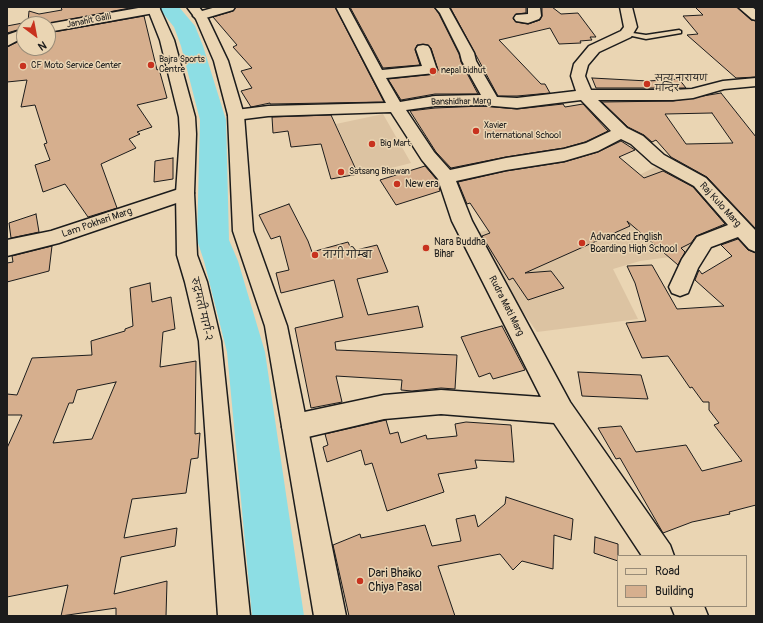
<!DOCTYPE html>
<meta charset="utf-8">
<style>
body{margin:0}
#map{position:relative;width:763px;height:623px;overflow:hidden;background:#ead5b3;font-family:Pangolin,sans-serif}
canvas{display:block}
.frame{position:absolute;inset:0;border:8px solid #1c1c1c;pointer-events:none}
.legend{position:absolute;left:617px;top:555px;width:130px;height:52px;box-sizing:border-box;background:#ead5b3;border:1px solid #988b77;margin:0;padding:5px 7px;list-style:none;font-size:12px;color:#1c1c1c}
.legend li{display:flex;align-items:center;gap:8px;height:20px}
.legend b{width:20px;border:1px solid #988b77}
.north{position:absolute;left:16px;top:16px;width:40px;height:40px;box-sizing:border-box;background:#ead5b3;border:1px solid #988b77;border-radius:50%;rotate:148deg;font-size:11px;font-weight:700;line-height:16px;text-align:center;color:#1c1c1c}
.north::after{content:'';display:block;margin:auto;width:14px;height:18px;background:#c8321e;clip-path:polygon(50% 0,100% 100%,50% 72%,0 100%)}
</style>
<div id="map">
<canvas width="763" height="623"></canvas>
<div class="frame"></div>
<ul class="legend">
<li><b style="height:5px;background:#ead5b3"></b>Road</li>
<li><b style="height:11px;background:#d6af8e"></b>Building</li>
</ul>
<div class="north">N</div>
</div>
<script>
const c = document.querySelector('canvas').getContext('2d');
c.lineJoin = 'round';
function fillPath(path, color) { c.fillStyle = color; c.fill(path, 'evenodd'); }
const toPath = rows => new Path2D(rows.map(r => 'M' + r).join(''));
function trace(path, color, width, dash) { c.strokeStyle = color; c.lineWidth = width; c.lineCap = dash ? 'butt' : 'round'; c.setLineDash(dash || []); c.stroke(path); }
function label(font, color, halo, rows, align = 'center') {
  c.font = font + ' Pangolin,"Playpen Sans Deva",sans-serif'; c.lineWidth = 3; c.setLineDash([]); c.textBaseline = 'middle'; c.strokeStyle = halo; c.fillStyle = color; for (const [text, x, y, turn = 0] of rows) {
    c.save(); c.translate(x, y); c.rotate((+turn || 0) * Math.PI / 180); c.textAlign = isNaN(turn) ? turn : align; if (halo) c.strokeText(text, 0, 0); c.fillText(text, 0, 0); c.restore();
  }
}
fillPath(toPath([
 [383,114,411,163,360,176,336,124],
 [670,166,696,181,705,198,682,207,664,222,696,251,685,255,640,261,613,269,638,319,537,332,509,292,472,234,510,224,616,187,655,167]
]), '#dcc3a2');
fillPath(toPath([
 [158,7,179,7,195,26,203,46,226,120,229,240,238,261,265,352,304,616,252,616,227,352,204,261,197,240,200,120,181,46,174,27,158,7]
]), '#8ddee4');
const building = toPath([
 [61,7,135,7,46,24,24,24,24,28,7,33,7,26,28,22,29,11,39,14,62,10,61,7],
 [236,7,335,7,384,102,270,104,270,103,251,107,241,91,252,88,241,71,252,68,233,47,237,45,213,17,233,11,236,7],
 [350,7,434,7,439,14,459,54,461,62,478,94,435,94,401,100,388,79,436,74,438,70,431,48,428,45,417,45,415,50,420,65,383,68,350,7],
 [450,7,526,7,526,13,516,14,513,19,516,22,528,24,540,20,542,16,542,7,552,7,561,14,578,13,596,37,590,37,592,40,580,41,581,43,559,44,550,28,499,40,541,84,545,84,550,93,517,96,498,96,450,7],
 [695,7,737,7,751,20,756,21,756,77,736,78,687,35,698,34,683,16,703,15,695,7],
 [144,16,157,70,159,69,167,98,137,105,152,127,137,132,140,134,129,139,136,148,101,164,117,208,88,217,65,184,43,192,35,165,50,160,44,144,47,143,35,105,21,107,27,80,7,82,7,47,24,39,24,48,48,48,48,33,144,16],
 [592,78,648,81,679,79,686,88,596,88,592,78],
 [721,93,756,137,756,229,707,177,671,157,656,140,652,142,644,135,628,127,602,102,673,101,721,93],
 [712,113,733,143,686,144,665,114,712,113],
 [563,104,565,107,583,104,608,131,585,142,564,148,506,157,451,168,436,152,410,111,435,108,483,106,517,109,563,104],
 [331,115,358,174,331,179,321,144,291,147,288,131,273,133,272,117,331,115],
 [621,141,635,150,619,157,644,178,663,171,693,187,725,224,696,236,691,243,681,248,685,252,678,265,627,221,630,226,525,273,551,271,564,288,528,300,513,278,509,280,482,236,490,233,470,203,467,204,458,182,506,171,564,162,598,152,621,141],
 [173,158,173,179,154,182,155,161,173,158],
 [425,166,437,180,440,191,396,205,380,180,425,166],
 [289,204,308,241,312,252,348,242,352,251,377,245,388,272,357,279,368,315,418,306,423,327,335,342,336,350,457,355,455,389,441,388,412,391,401,390,402,380,336,376,342,402,311,408,295,328,343,317,334,280,281,293,276,273,289,270,280,236,271,239,259,215,289,204],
 [36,214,39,232,11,238,9,223,36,214],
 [738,239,748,250,756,253,756,505,729,512,730,514,692,522,663,533,620,458,616,459,598,428,621,426,636,452,686,445,702,471,742,461,714,425,719,423,709,410,709,402,703,402,692,387,690,388,668,356,642,358,626,323,646,321,635,283,627,266,652,265,677,309,724,306,695,280,699,270,702,274,732,256,721,245,738,239],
 [52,246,49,271,7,282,7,263,13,262,12,256,52,246],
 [150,283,152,302,171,297,175,329,163,332,160,367,196,361,195,434,200,433,198,458,191,459,186,493,132,499,124,538,177,528,175,546,121,557,114,594,167,581,166,616,116,616,116,608,61,616,68,585,7,597,7,448,22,415,7,415,7,394,17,395,32,358,92,355,91,341,125,331,125,329,133,326,130,288,150,283],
 [116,382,92,439,53,443,69,403,73,403,77,390,116,382],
 [502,326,525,370,493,379,490,373,479,377,461,337,502,326],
 [578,372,641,375,648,399,582,396,578,372],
 [386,420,390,434,398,432,401,443,426,435,427,439,457,436,455,424,466,422,511,425,514,462,475,460,477,468,438,474,444,492,387,511,372,463,365,465,361,450,327,462,323,447,328,445,325,434,386,420],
 [506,497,573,519,571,540,554,535,553,569,522,561,513,570,500,554,438,566,455,616,349,616,333,545,360,534,361,538,425,525,432,546,461,541,456,519,475,515,478,527,505,504,506,497],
 [595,537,618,544,618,561,594,553,595,537]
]);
fillPath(building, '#d6af8e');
trace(building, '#1c1c1c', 1);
const service = toPath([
 [679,30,681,31,681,33,646,39,623,34,626,32,646,35,679,30]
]);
const minor = toPath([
 [144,7,159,7,160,9,154,13,48,32,48,24,144,7],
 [216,7,235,7,233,10,199,20,193,16,195,13,216,7],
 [336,7,348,7,382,70,422,66,416,49,418,46,423,45,428,46,430,49,437,70,435,73,386,78,400,102,435,96,481,95,462,61,460,53,440,13,435,7,449,8,474,53,476,61,497,97,517,98,576,91,571,76,574,64,589,46,621,31,624,27,620,7,632,7,637,27,631,37,599,52,588,65,585,76,591,90,673,90,692,89,723,81,756,78,756,86,724,89,693,98,673,100,598,100,627,128,643,136,664,155,706,178,756,231,756,252,749,249,738,237,711,247,698,268,688,293,680,296,672,293,669,287,682,259,697,237,728,225,694,186,652,163,631,144,621,139,598,151,564,161,506,170,456,181,472,221,570,402,670,545,674,556,642,556,554,423,441,414,384,419,295,440,286,436,282,427,286,418,295,414,384,395,441,390,541,397,452,221,438,179,422,160,391,112,268,116,236,120,230,118,228,115,230,112,236,110,268,106,386,103,336,7],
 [581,100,611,131,586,143,564,149,506,158,450,170,434,152,406,110,435,106,483,105,517,108,581,100],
 [528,7,540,7,541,16,539,19,528,23,516,21,514,18,516,15,528,14,528,7],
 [738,7,752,7,756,10,756,20,752,19,738,7],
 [24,29,24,37,7,46,7,35,24,29],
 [185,187,191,188,194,193,191,198,59,243,7,256,7,240,51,231,185,187],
 [671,606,704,606,708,616,675,616,671,606]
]);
const tertiary = toPath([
 [147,7,159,7,174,40,195,117,196,134,194,193,197,255,207,282,221,341,250,616,218,616,199,341,185,282,177,255,176,193,180,134,179,117,160,40,147,7],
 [187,7,199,7,208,19,228,61,244,115,253,231,287,326,346,616,314,616,265,326,233,231,228,115,214,61,196,19,187,7]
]);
trace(service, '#1c1c1c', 3);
trace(minor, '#1c1c1c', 3);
trace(tertiary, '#1c1c1c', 3);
fillPath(service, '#ead5b3');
fillPath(minor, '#ead5b3');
fillPath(tertiary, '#ead5b3');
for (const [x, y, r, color] of [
 [151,65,4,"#c8321e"],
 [23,66,4,"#c8321e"],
 [433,71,4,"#c8321e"],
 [647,84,4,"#c8321e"],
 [476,131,4,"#c8321e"],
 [372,144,4,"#c8321e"],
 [341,172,4,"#c8321e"],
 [397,184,4,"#c8321e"],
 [582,243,4,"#c8321e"],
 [426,248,4,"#c8321e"],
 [315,255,4,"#c8321e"],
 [360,581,4,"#c8321e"]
]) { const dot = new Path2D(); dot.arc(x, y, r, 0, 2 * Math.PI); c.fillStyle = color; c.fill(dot); trace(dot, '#ead5b3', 1.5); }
label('9px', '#1c1c1c', '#ead5b3', [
 ["Janahit Galli",89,21,-11],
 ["Banshidhar Marg",461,102,-1]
]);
label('9px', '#1c1c1c', '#ead5b3', [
 ["Bajra Sports",159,60],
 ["Centre",159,70],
 ["CF Moto Service Center",31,66],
 ["nepal bidhut",441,71],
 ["सत्य नारायण",655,79],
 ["मन्दिर",655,89],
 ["Xavier",484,126],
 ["International School",484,136],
 ["Big Mart",380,144],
 ["Satsang Bhawan",349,172]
], 'left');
label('10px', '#1c1c1c', '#ead5b3', [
 ["New era",405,184],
 ["Advanced English",590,237],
 ["Boarding High School",590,249],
 ["Nara Buddha",434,242],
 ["Bihar",434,254],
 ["नागी गोम्बा",323,255]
], 'left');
label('10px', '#1c1c1c', '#ead5b3', [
 ["Raj Kulo Marg",720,205,48],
 ["Lam Pokhari Marg",97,223,-19],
 ["Rudra Mati Marg",506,306,63],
 ["रुद्रमती मार्ग-२",201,309,77]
]);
label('12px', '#1c1c1c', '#ead5b3', [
 ["Dari Bhaiko",368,574],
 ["Chiya Pasal",368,588]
], 'left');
</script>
